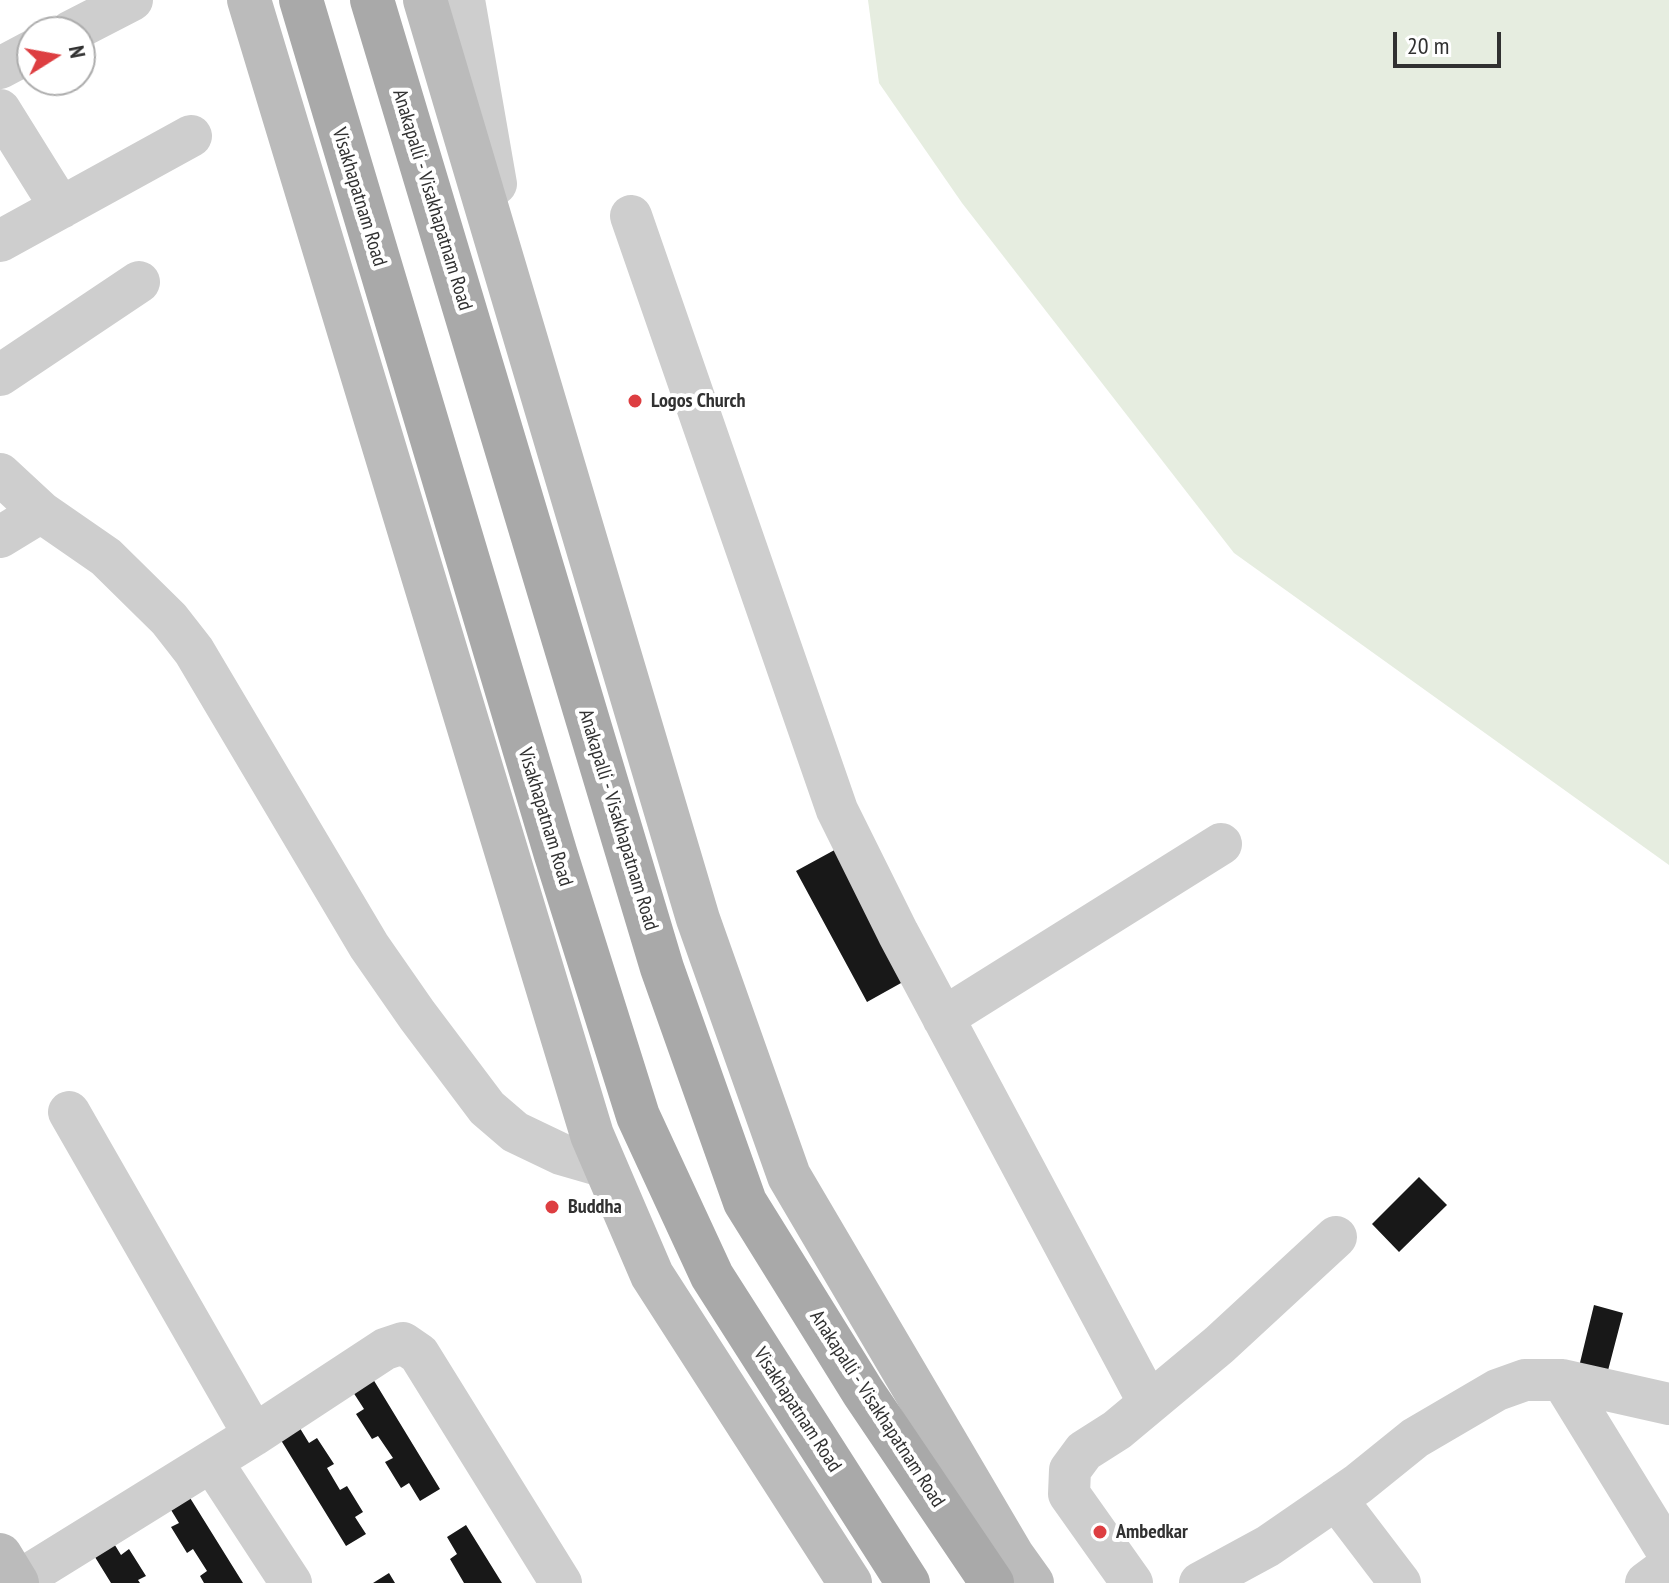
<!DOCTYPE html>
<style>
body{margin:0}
#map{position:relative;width:1669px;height:1583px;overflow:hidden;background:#fff;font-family:"PT Sans Narrow",sans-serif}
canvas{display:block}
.north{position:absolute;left:16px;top:16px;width:80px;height:80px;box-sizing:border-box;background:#fff;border:2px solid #adadad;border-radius:50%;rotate:79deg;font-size:22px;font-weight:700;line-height:32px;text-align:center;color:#313131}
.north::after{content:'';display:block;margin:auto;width:28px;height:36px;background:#dd3e41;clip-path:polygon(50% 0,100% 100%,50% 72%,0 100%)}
.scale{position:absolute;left:1393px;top:32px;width:108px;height:36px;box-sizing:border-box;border:4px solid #313131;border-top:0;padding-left:10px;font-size:24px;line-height:28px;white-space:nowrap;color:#313131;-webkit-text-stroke:6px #fff;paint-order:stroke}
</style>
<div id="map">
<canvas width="1669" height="1583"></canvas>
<div class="north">N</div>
<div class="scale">20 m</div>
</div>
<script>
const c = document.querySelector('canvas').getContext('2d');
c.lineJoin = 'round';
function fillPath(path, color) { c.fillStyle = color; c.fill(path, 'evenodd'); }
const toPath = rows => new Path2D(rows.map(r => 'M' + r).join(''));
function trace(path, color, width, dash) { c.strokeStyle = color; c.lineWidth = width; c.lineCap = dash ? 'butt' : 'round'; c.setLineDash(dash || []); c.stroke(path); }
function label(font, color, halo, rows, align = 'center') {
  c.font = font + ' "PT Sans Narrow",sans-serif'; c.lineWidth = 8; c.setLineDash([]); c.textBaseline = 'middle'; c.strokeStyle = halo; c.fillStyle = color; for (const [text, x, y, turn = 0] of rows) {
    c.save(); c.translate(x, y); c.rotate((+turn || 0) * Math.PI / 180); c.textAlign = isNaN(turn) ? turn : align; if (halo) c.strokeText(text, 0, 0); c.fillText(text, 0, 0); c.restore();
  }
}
fillPath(toPath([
 [868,0,1669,0,1669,865,1234,553,962,203,879,83]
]), '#e6ede0');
fillPath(toPath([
 [840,847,910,978,867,1002,796,871],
 [1419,1177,1447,1205,1399,1252,1372,1224],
 [1594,1305,1623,1313,1605,1382,1577,1375],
 [373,1379,440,1489,420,1501,409,1483,401,1488,385,1462,393,1458,378,1436,372,1439,356,1414,364,1409,353,1392],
 [298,1425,309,1443,317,1438,334,1464,327,1468,340,1490,347,1486,363,1512,355,1517,366,1534,346,1546,279,1437],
 [187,1493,243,1583,204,1583,200,1576,207,1571,193,1549,187,1553,171,1527,179,1523,168,1505],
 [466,1525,502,1583,464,1583,450,1559,457,1554,447,1537],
 [110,1537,121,1555,129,1549,146,1576,138,1580,140,1583,111,1583,90,1549],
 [389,1573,395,1583,373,1583]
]), '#181818');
trace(toPath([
 [464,0,496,184],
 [70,32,132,0],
 [0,68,32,51],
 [0,110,61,208],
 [631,216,837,810,898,933,1149,1403],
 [0,241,191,136],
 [0,375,139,282],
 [0,474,41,512,106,557,169,619,194,651,369,946,417,1015,487,1108,515,1132,561,1154,606,1167],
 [0,537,41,512],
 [943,1018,1221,844],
 [69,1112,254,1435],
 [1562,1380,1669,1554],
 [212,1462,291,1583],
 [1336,1499,1400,1583],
 [15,1583,254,1435,385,1349,403,1343,419,1354,561,1583],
 [1132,1583,1069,1494,1070,1470,1084,1451,1117,1430,1219,1345,1336,1237],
 [1200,1583,1268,1546,1358,1484,1415,1438,1497,1390,1525,1380,1562,1380,1669,1404],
 [1646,1583,1669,1566]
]), '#cecece', 42);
trace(toPath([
 [249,0,592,1135,652,1275,850,1583],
 [425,0,698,919,789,1176,1012,1555,1032,1583],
 [0,1555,17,1583]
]), '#bbb', 44);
trace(toPath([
 [301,0,556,855,638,1116,712,1276,908,1583],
 [372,0,662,968,745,1202,863,1392,992,1583]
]), '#a9a9a9', 44);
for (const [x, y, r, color] of [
 [635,401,8,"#dd3e41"],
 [552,1207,8,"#dd3e41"],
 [1100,1532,8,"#dd3e41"]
]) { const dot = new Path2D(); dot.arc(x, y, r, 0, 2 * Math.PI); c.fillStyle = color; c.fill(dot); trace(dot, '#fff', 3); }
label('20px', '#313131', '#fff', [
 ["Visakhapatnam Road",359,197,73],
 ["Anakapalli - Visakhapatnam Road",432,200,73],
 ["Visakhapatnam Road",545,817,73],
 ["Anakapalli - Visakhapatnam Road",618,820,73],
 ["Anakapalli - Visakhapatnam Road",877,1409,57],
 ["Visakhapatnam Road",797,1410,57]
]);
label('bold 20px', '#313131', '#fff', [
 ["Logos Church",651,401],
 ["Buddha",568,1207],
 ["Ambedkar",1116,1532]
], 'left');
</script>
